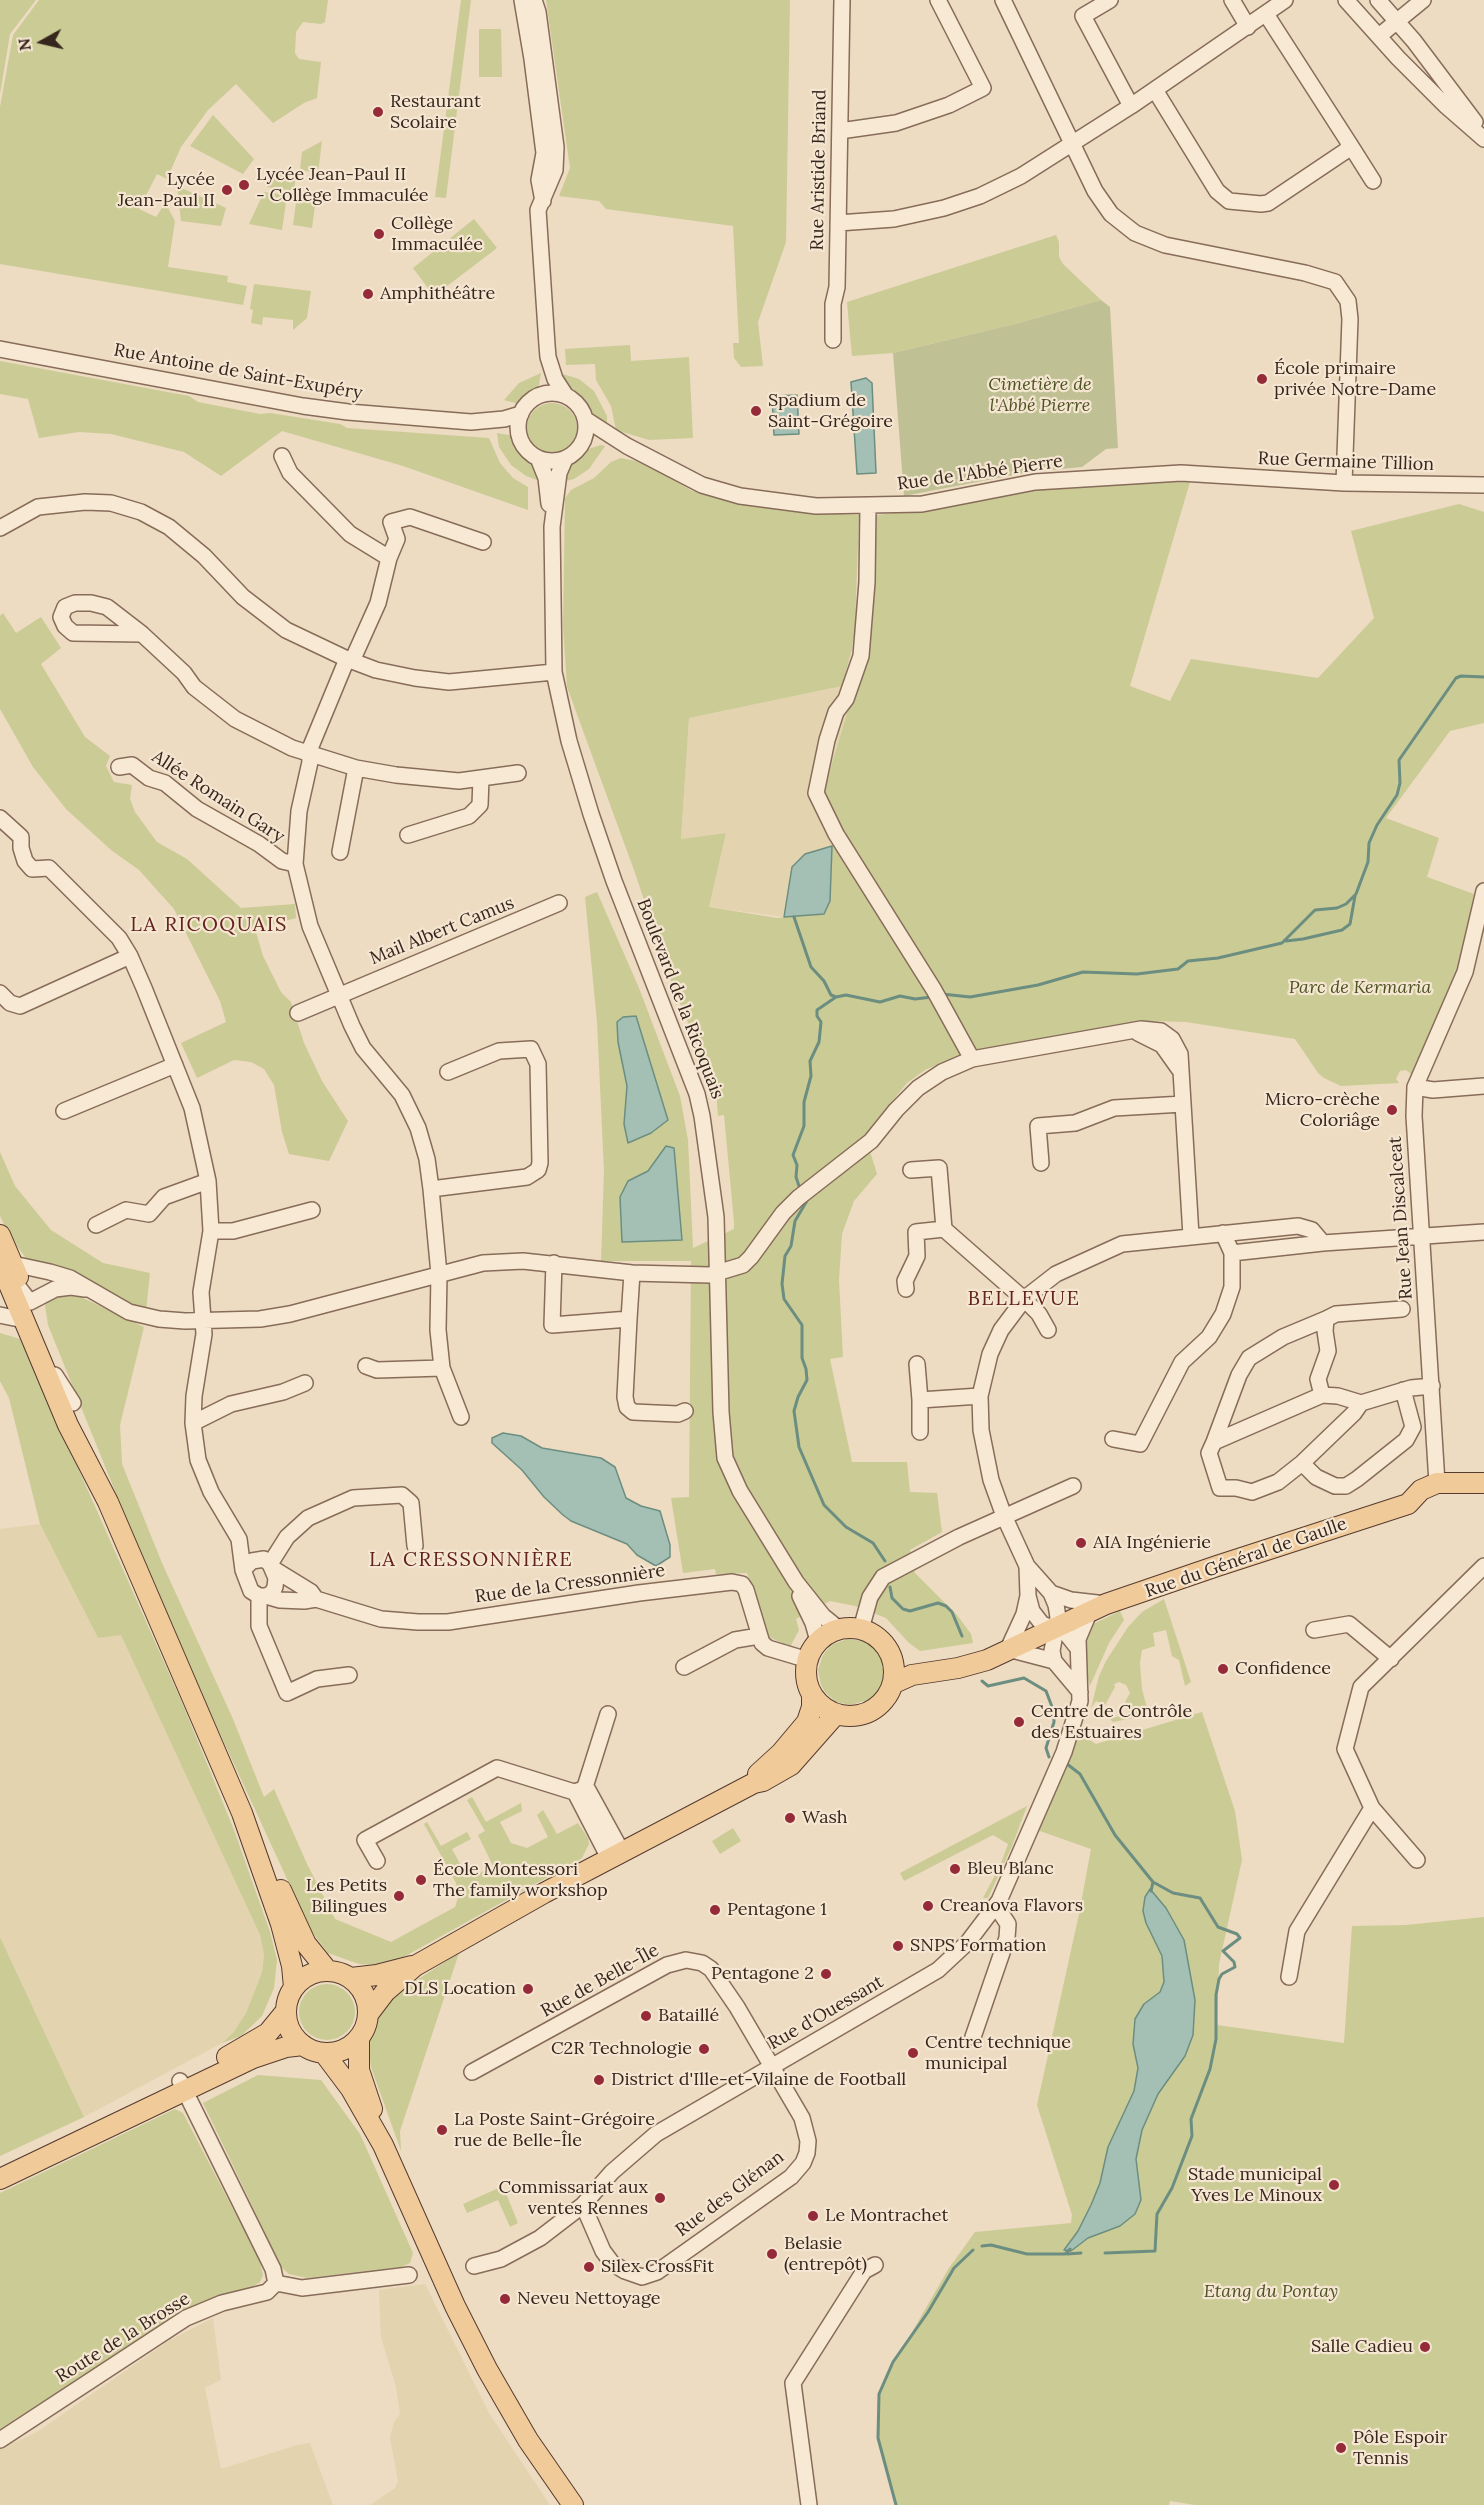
<!DOCTYPE html>
<meta charset="utf-8">
<style>
body{margin:0}
#map{position:relative;width:1484px;height:2505px;overflow:hidden;background:#eddbc2;font-family:Lora,serif}
canvas{display:block}
.north{position:absolute;left:12px;top:12px;width:60px;height:60px;-webkit-text-stroke:4px #f5e6d1;paint-order:stroke;rotate:262deg;font-size:16px;font-weight:700;line-height:24px;text-align:center;color:#37261d}
.north::after{content:'';display:block;margin:auto;width:21px;height:27px;background:#37261d;clip-path:polygon(50% 0,100% 100%,50% 72%,0 100%)}
</style>
<div id="map">
<canvas width="1484" height="2505"></canvas>
<div class="north">N</div>
</div>
<script>
const c = document.querySelector('canvas').getContext('2d');
c.lineJoin = 'round';
function fillPath(path, color) { c.fillStyle = color; c.fill(path, 'evenodd'); }
const toPath = rows => new Path2D(rows.map(r => 'M' + r).join(''));
function trace(path, color, width, dash) { c.strokeStyle = color; c.lineWidth = width; c.lineCap = dash ? 'butt' : 'round'; c.setLineDash(dash || []); c.stroke(path); }
function label(font, color, halo, rows, align = 'center') {
  c.font = font + ' Lora,serif'; c.lineWidth = 4.5; c.setLineDash([]); c.textBaseline = 'middle'; c.strokeStyle = halo; c.fillStyle = color; for (const [text, x, y, turn = 0] of rows) {
    c.save(); c.translate(x, y); c.rotate((+turn || 0) * Math.PI / 180); c.textAlign = isNaN(turn) ? turn : align; if (halo) c.strokeText(text, 0, 0); c.fillText(text, 0, 0); c.restore();
  }
}
fillPath(toPath([
 [842,686,853,693,824,790,844,841,798,859,792,867,784,917,709,907,726,833,681,839,689,718],
 [40,1524,98,1638,121,1634,260,1935,264,1955,262,1972,246,2013,233,2033,222,2043,84,2117,0,1937,0,1529],
 [425,2284,489,2413,550,2505,370,2505,395,2488,398,2481,390,2438,394,2422,400,2414,396,2387,381,2337,379,2290],
 [213,2318,221,2380,205,2388,221,2469,297,2445,310,2443,333,2505,0,2505,0,2449,37,2432,170,2340]
]), '#e3d4af');
fillPath(toPath([
 [0,0,36,0,10,34,0,94],
 [39,0,328,0,325,22,321,24,303,22,296,32,295,53,299,59,321,62,317,98,304,103,273,123,236,84,208,110,181,147,167,179,157,174,139,209,156,217,164,205,168,208,175,221,168,267,228,276,227,282,247,286,243,305,0,264,0,107,13,35],
 [461,0,471,0,446,198,435,197],
 [546,0,790,0,786,242,758,322,763,366,741,367,734,358,733,343,739,343,733,226,606,209,599,201,559,196,570,168],
 [479,29,501,29,502,77,479,77],
 [213,115,254,159,243,174,190,146],
 [322,141,318,173,300,170,302,152],
 [279,172,296,174,294,191,267,187],
 [177,186,226,208,221,226,181,221],
 [264,192,287,195,282,230,249,224],
 [297,195,316,198,312,228,293,225],
 [474,219,497,248,434,296,413,268],
 [1056,235,1059,242,1059,257,1063,264,1101,300,1015,324,893,353,852,356,847,302],
 [254,284,311,291,307,318,293,330,293,320,263,317,262,325,251,323,253,310,250,309],
 [630,345,631,361,689,357,693,438,649,440,616,430,611,406,596,380,595,364,566,365,565,349],
 [0,361,189,396,198,402,260,414,270,413,340,424,347,428,489,438,500,463,513,478,528,487,528,510,403,466,282,431,221,476,184,452,111,434,79,432,39,438,28,399,0,394],
 [541,373,538,390,519,404,504,400,519,383],
 [559,373,579,379,594,391,607,416,607,428,589,414,583,403,569,392],
 '527 428a25 25 0 1 1 50 0a25 25 0 1 1-50 0Z',
 [497,433,509,435,514,439,523,454,535,464,543,482,526,476,511,465,499,447],
 [601,445,605,446,589,469,574,479,562,482,566,464,585,450],
 [621,458,636,461,662,473,692,491,731,502,805,512,859,515,855,627,852,649,842,686,689,718,681,839,726,833,709,907,777,918,824,914,830,901,832,845,838,843,937,1005,961,1054,925,1070,907,1083,862,1138,809,1179,809,1181,869,1148,877,1174,854,1201,842,1234,839,1280,843,1357,830,1359,852,1462,907,1462,910,1492,937,1493,942,1532,910,1550,915,1573,957,1615,971,1634,973,1643,920,1651,909,1643,886,1618,855,1606,830,1601,796,1619,799,1630,790,1647,769,1637,747,1573,716,1574,715,1569,683,1573,671,1498,689,1497,691,1261,601,1261,604,1171,597,1022,585,897,597,892,639,988,680,1096,688,1140,693,1248,734,1229,734,1222,724,1115,718,1116,716,1091,672,984,634,870,567,687,563,626,565,498,571,490,594,478,611,462],
 [1190,482,1130,686,1170,701,1191,659,1318,678,1374,618,1351,531,1459,504,1484,512,1484,723,1450,731,1386,818,1439,838,1427,877,1474,894,1459,969,1411,1074,1406,1070,1400,1071,1396,1079,1399,1083,1341,1086,1324,1078,1318,1073,1295,1039,1186,1022,1153,1021,1118,1025,977,1050,961,1030,827,804,828,799,824,790,853,693,873,527,877,515,919,510,1025,489,1121,483],
 [3,613,16,633,41,617,61,648,41,664,85,737,110,756,106,766,114,782,132,785,130,799,135,812,157,842,187,859,241,908,295,904,296,918,255,929,263,956,281,992,291,1002,304,1043,322,1081,348,1121,329,1161,289,1154,282,1132,274,1085,264,1069,251,1062,234,1060,197,1078,181,1043,226,1022,220,1001,174,909,139,870,111,850,66,809,33,767,12,730,0,709,0,616],
 [0,1152,15,1186,51,1230,103,1263,150,1273,146,1311,29,1262,10,1237,0,1216],
 [65,1293,79,1296,144,1327,120,1425,122,1464,162,1563,233,1719,264,1797,274,1789,307,1864,335,1919,391,1942,455,1907,458,1898,456,1883,424,1824,427,1822,441,1846,467,1832,471,1839,452,1849,465,1873,476,1875,493,1866,478,1835,485,1831,467,1800,472,1797,486,1822,521,1803,522,1811,500,1822,511,1843,527,1848,548,1837,537,1815,543,1810,557,1834,578,1823,588,1838,589,1844,582,1858,400,1959,377,1965,359,1964,328,1953,311,1931,198,1686,138,1548,48,1325,45,1305,53,1297],
 [0,1333,20,1339,27,1353,183,1705,234,1830,270,1932,277,1960,274,1988,262,2016,241,2036,222,2043,233,2033,246,2013,262,1972,264,1955,260,1935,121,1635,98,1638,40,1524,9,1398,0,1381],
 [1164,1599,1191,1682,1185,1686,1179,1660,1172,1656,1166,1630,1153,1633,1155,1646,1142,1650,1140,1663,1142,1689,1147,1708,1143,1716,1113,1722,1110,1719,1129,1713,1125,1702,1130,1693,1126,1685,1119,1682,1114,1684,1115,1687,1105,1705,1096,1701,1091,1708,1099,1676,1106,1661,1128,1627,1142,1612],
 [1120,1611,1124,1620,1109,1643,1090,1686,1082,1656,1083,1637,1091,1625],
 [848,1639,863,1641,870,1644,881,1656,885,1670,882,1685,873,1698,851,1705,836,1702,825,1692,821,1685,818,1670,823,1655,828,1649,833,1644],
 [1202,1712,1235,1811,1242,1860,1219,1964,1217,2025,1344,2043,1352,1926,1406,1925,1484,1917,1484,2505,1195,2505,1170,2501,1169,2505,896,2505,878,2438,879,2394,886,2377,949,2268,975,2232,1071,2223,1072,2215,1037,2105,1079,1914,1091,1849,1037,1830,1078,1733,1096,1744],
 [1027,1806,1012,1846,988,1898,983,1898,1000,1866,1008,1844,993,1835,904,1881,900,1873],
 [733,1828,741,1841,720,1854,712,1841],
 [0,1937,84,2117,0,2156],
 [459,1953,400,2131,401,2151,371,2067,368,2045,381,2011,398,1992],
 '299 2012a28 28 0 1 1 56 0a28 28 0 1 1-56 0Z',
 [258,2075,321,2080,360,2134,413,2253,410,2263,401,2267,307,2278,289,2274,282,2268,203,2103],
 [175,2109,183,2113,260,2261,263,2275,260,2282,245,2291,186,2309,0,2429,0,2193],
 [503,2186,518,2223,510,2227,498,2200,467,2213,463,2204]
]), '#cbcb96');
fillPath(toPath([
 [1101,300,1110,307,1118,448,1106,449,1082,467,1029,472,904,496,893,353,1015,324]
]), '#c0c095');
const water = toPath([
 [866,378,872,383,876,473,857,474,851,382,866,378],
 [797,395,799,434,774,435,772,396,797,395],
 [832,846,830,901,824,914,784,917,792,867,805,854,832,846],
 [636,1016,668,1120,651,1133,628,1143,624,1124,627,1086,618,1042,617,1022,623,1017,636,1016],
 [666,1146,674,1148,682,1240,622,1242,620,1197,628,1181,648,1171,666,1146],
 [503,1433,521,1436,542,1448,601,1458,615,1467,626,1498,641,1506,660,1511,670,1545,670,1557,656,1566,637,1555,627,1544,571,1521,563,1515,544,1497,522,1470,492,1443,492,1438,503,1433],
 [1150,1889,1166,1908,1184,1940,1195,2000,1193,2035,1185,2056,1158,2094,1142,2130,1136,2159,1141,2200,1135,2214,1120,2226,1088,2238,1071,2251,1064,2250,1078,2231,1091,2205,1100,2183,1108,2147,1134,2091,1138,2068,1133,2044,1135,2019,1144,2004,1160,1992,1164,1982,1162,1956,1146,1923,1143,1911,1145,1897,1150,1889]
]);
fillPath(water, '#a4c0b4');
trace(water, '#6b8e81', 1.5);
trace(toPath([
 [794,917,811,967,824,981,831,995,836,997],
 [1286,941,1303,939,1342,930,1350,924,1355,896],
 [942,994,970,997,1038,985,1083,972,1137,974,1178,969,1188,961,1218,958,1282,943,1315,910,1337,908,1346,904,1356,894,1368,862,1369,843,1377,825,1397,795,1400,783,1399,760,1456,678,1461,676,1484,677],
 [799,1186,796,1177,797,1165,793,1155,804,1126,804,1102,811,1076,810,1061,819,1042,821,1022,817,1016,817,1010,836,997,846,995,880,1002,900,996,915,999,932,997],
 [808,1199,795,1221,791,1246,785,1256,782,1284,784,1299,802,1325,802,1358,806,1369,807,1380,798,1397,794,1411,799,1447,824,1505,846,1527,873,1543,885,1561],
 [890,1587,892,1598,903,1609,910,1611,938,1603,946,1606,952,1612,962,1636],
 [982,1681,988,1686,1024,1678,1046,1691,1054,1712,1054,1722,1046,1748,1049,1757],
 [1067,1764,1080,1774,1115,1835,1153,1882,1151,1891],
 [982,2246,991,2245,1027,2254,1065,2254,1070,2249],
 [1105,2253,1155,2251,1157,2214,1172,2188,1192,2136,1191,2119,1210,2069,1216,2039,1216,1995,1219,1979,1222,1974,1235,1967,1234,1962,1223,1951,1240,1938,1237,1934,1218,1927,1200,1898,1173,1893,1153,1882],
 [1067,2254,1081,2253],
 [896,2505,878,2438,879,2394,893,2362,928,2312,954,2268,973,2250]
]), '#6b8e81', 3);
const minor = toPath([
 [522,0,532,59,544,153,539,180,543,201],
 [534,0,538,12,556,147,555,170,538,210,547,345,548,357,555,379,566,396],
 [1003,0,1095,191,1111,214,1135,233,1165,245,1305,273,1335,282,1348,301,1350,319,1344,483],
 [1110,0,1083,16,1131,106],
 [1232,0,1248,27],
 [1346,0,1398,58,1445,105,1484,139],
 [1378,0,1414,41,1475,122],
 [1379,36,1423,0],
 [1155,90,1217,191,1229,201,1261,204,1268,203,1347,150,1349,143,1266,14],
 [840,131,896,123,949,105,983,88,938,0],
 [1349,143,1373,181],
 [838,223,894,219,944,208,980,196,1021,176,1131,106,1285,0],
 [833,340,833,304,837,287,842,0],
 [0,349,303,406,348,412,471,422,504,419,521,414],
 '518 427a34 34 0 1 1 68 0a34 34 0 1 1-68 0Z',
 [585,419,627,446,702,485,740,496,816,506,922,504,1035,482,1181,473,1344,483,1484,485],
 [282,456,290,473,350,534,389,558],
 [538,458,546,478,549,504],
 [565,459,559,473,552,527,554,672,569,741,591,814,614,881,697,1094,702,1116,716,1217,721,1412,725,1458,740,1491,796,1582,823,1616,839,1629],
 [868,506,867,582,861,656,846,699,836,712,827,740,816,793,836,834,934,990,972,1059],
 [0,528,38,507,85,502,111,503,141,512,169,527,204,556,243,597,286,630,347,659,376,670,415,678,449,682,554,672],
 [142,634,73,633,65,626,61,617,65,607,75,603,91,603,107,607,142,634,184,673,194,687,235,719,292,748,356,768,396,775,459,781,518,773],
 [347,659,309,751,310,762,299,811,295,864,310,926,352,1026,363,1048,402,1095,418,1128,427,1159,431,1189,439,1274,438,1330,442,1368,461,1417],
 [352,661,378,603,389,558,397,539,391,522,410,517,483,542],
 [119,767,132,765,149,778,165,783,197,809,259,844,282,861,295,864],
 [0,818,21,837,21,848,25,861,32,869,49,868,119,938,130,956,144,988,192,1108,208,1181,211,1231,201,1292,204,1334,194,1396,193,1423,198,1460,211,1492,239,1539,243,1570,251,1591,259,1596,266,1596,272,1593,275,1587,276,1578,270,1564,264,1559,252,1561,243,1570],
 [408,835,469,816,480,805,481,778],
 [340,852,356,768],
 [0,993,10,1003,20,1006,130,956],
 [298,1013,559,903],
 [1138,1033,1162,1045,1179,1069],
 [1415,1087,1433,1090,1484,1086],
 [64,1111,175,1065],
 [1041,1163,1038,1126,1075,1123,1114,1108,1183,1104],
 [911,1170,939,1168,944,1229],
 [431,1189,527,1177,538,1170,540,1163,538,1064,531,1049,499,1051,448,1072],
 [96,1225,126,1210,149,1214,164,1197,208,1181],
 [211,1231,233,1231,312,1210],
 [1223,1233,1232,1253,1323,1243,1484,1232],
 [554,1263,552,1325,629,1319,625,1397,627,1407,633,1412,678,1414,685,1411],
 [13,1264,50,1272,70,1278,129,1312,159,1319,185,1321,260,1319,290,1314,483,1263,523,1261,632,1273,710,1275,743,1265,751,1257,783,1213,798,1198,871,1141,896,1110,918,1088,942,1072,972,1059,1141,1029,1161,1031,1172,1039,1180,1054,1191,1236],
 [13,1280,30,1302,55,1289,71,1287,85,1289],
 [906,1289,905,1281,917,1256,916,1232,944,1229,1018,1294],
 [1029,1295,1056,1274,1122,1244,1298,1226,1312,1230,1323,1243],
 [1029,1304,1039,1314,1048,1330],
 [1019,1306,1001,1330,990,1354,980,1396,981,1430,991,1480,1004,1516,1027,1566,1051,1593,1056,1605,1058,1617,1052,1651,1054,1661],
 [0,1315,24,1320],
 [629,1319,632,1273],
 [917,1364,920,1400],
 [366,1366,377,1370,442,1368],
 [55,1375,73,1403],
 [1322,1395,1318,1379,1328,1351,1325,1331,1326,1319,1336,1314,1402,1309],
 [1361,1403,1354,1413,1302,1463,1278,1482,1252,1492,1236,1488,1220,1488,1209,1453,1214,1442,1322,1395,1338,1396,1361,1403,1411,1388,1432,1386],
 [193,1423,231,1404,283,1392,305,1383],
 [920,1432,920,1400,980,1396],
 [1113,1439,1140,1444,1182,1362,1209,1337,1223,1314,1232,1287,1232,1253],
 [1214,1442,1239,1375,1249,1358,1283,1337,1326,1319],
 [1302,1463,1316,1477,1335,1486,1346,1486,1357,1479,1406,1440,1413,1427,1403,1390],
 [1437,1483,1414,1116,1415,1087,1465,972,1484,891],
 [270,1564,287,1537,308,1518,353,1498,402,1495,411,1503,415,1546],
 [1027,1566,1028,1596,1032,1611,1042,1624,1065,1632,1076,1646],
 [272,1568,311,1592,316,1599],
 [1051,1593,1071,1600,1106,1604],
 [259,1596,259,1626,287,1693,317,1679,349,1675],
 [266,1596,280,1600,304,1601,316,1599,381,1619,418,1622,448,1622,639,1593,732,1582,742,1584,746,1590,762,1643,768,1648,808,1660],
 [800,1596,813,1623,818,1641],
 [1028,1596,1024,1614,1008,1649,1054,1661,1080,1692],
 [861,1629,870,1597,883,1577,959,1537,1073,1486],
 [1314,1630,1349,1624,1391,1659],
 [684,1667,735,1640,759,1636],
 [1372,1808,1417,1860],
 [609,1858,577,1796,581,1790,588,1790,622,1852],
 [377,1861,365,1840,497,1768,574,1792,581,1790,585,1787,608,1714],
 [1289,1977,1297,1931,1372,1808,1345,1749,1361,1687,1484,1566],
 [973,2037,1007,1938,1008,1924,996,1906],
 [472,2072,667,1965,686,1960,702,1963,711,1969,737,2007,802,2118,808,2141,807,2153,803,2163,791,2177,657,2272,642,2277,625,2271,612,2263,603,2251,583,2205],
 [474,2266,501,2259,540,2238,583,2205,612,2172,656,2134,938,1970,968,1942,999,1901,1064,1752,1080,1701,1078,1639,1089,1613],
 [276,2283,302,2288,409,2275],
 [0,2440,186,2318,222,2303,267,2292,276,2283,273,2269,180,2081],
 [809,2505,793,2383,864,2271,875,2265]
]);
const major = toPath([
 [0,1235,18,1277],
 [0,1263,68,1425,108,1502,242,1813,281,1924,292,1966,294,1987],
 '806 1672a44 44 0 1 1 88 0a44 44 0 1 1-88 0Z',
 [894,1683,912,1675,958,1668,987,1660,1106,1604,1217,1566,1408,1504,1421,1490,1437,1483,1484,1483],
 [758,1774,781,1753,807,1722,812,1707,812,1696],
 [281,1890,306,1944,327,1970],
 '286 2012a41 41 0 1 1 82 0a41 41 0 1 1-82 0Z',
 [351,1978,377,1975,412,1966],
 [369,2013,385,1992,415,1966,544,1893,754,1783,763,1781,791,1765,836,1714],
 [359,2039,359,2070,372,2109],
 [324,2053,351,2089,383,2145,455,2306,487,2369,528,2440,573,2505],
 [227,2057,268,2033,286,2011],
 [0,2179,253,2058,286,2047,303,2045]
]);
trace(minor, '#876c59', 18);
trace(major, '#553b2e', 22);
trace(minor, '#f8e9d5', 15);
trace(major, '#f1ca9a', 20);
for (const [x, y, r, color] of [
 [378,112,6,"#952a39"],
 [244,185,6,"#952a39"],
 [227,190,6,"#952a39"],
 [379,234,6,"#952a39"],
 [368,294,6,"#952a39"],
 [1262,379,6,"#952a39"],
 [756,411,6,"#952a39"],
 [1392,1110,6,"#952a39"],
 [1081,1543,6,"#952a39"],
 [1223,1669,6,"#952a39"],
 [1019,1722,6,"#952a39"],
 [790,1818,6,"#952a39"],
 [955,1869,6,"#952a39"],
 [421,1880,6,"#952a39"],
 [399,1896,6,"#952a39"],
 [928,1906,6,"#952a39"],
 [715,1910,6,"#952a39"],
 [898,1946,6,"#952a39"],
 [826,1974,6,"#952a39"],
 [528,1989,6,"#952a39"],
 [646,2016,6,"#952a39"],
 [704,2049,6,"#952a39"],
 [913,2053,6,"#952a39"],
 [599,2080,6,"#952a39"],
 [442,2130,6,"#952a39"],
 [1334,2185,6,"#952a39"],
 [660,2198,6,"#952a39"],
 [813,2216,6,"#952a39"],
 [772,2254,6,"#952a39"],
 [589,2267,6,"#952a39"],
 [505,2299,6,"#952a39"],
 [1425,2347,6,"#952a39"],
 [1341,2448,6,"#952a39"]
]) { const dot = new Path2D(); dot.arc(x, y, r, 0, 2 * Math.PI); c.fillStyle = color; c.fill(dot); trace(dot, '#f5e6d1', 2); }
label('18px', '#37261d', '#f5e6d1', [
 ["Restaurant",390,102],
 ["Scolaire",390,123],
 ["Lycée Jean-Paul II",256,175],
 ["- Collège Immaculée",256,196],
 ["Lycée",215,180,"right"],
 ["Jean-Paul II",215,201,"right"],
 ["Collège",391,224],
 ["Immaculée",391,245],
 ["Amphithéâtre",380,294],
 ["École primaire",1274,369],
 ["privée Notre-Dame",1274,390],
 ["Spadium de",768,401],
 ["Saint-Grégoire",768,422],
 ["Micro-crèche",1380,1100,"right"],
 ["Coloriâge",1380,1121,"right"],
 ["AIA Ingénierie",1093,1543],
 ["Confidence",1235,1669],
 ["Centre de Contrôle",1031,1712],
 ["des Estuaires",1031,1733],
 ["Wash",802,1818],
 ["Bleu Blanc",967,1869],
 ["École Montessori",433,1870],
 ["The family workshop",433,1891],
 ["Les Petits",387,1886,"right"],
 ["Bilingues",387,1907,"right"],
 ["Creanova Flavors",940,1906],
 ["Pentagone 1",727,1910],
 ["SNPS Formation",910,1946],
 ["Pentagone 2",814,1974,"right"],
 ["DLS Location",516,1989,"right"],
 ["Bataillé",658,2016],
 ["Centre technique",925,2043],
 ["municipal",925,2064],
 ["C2R Technologie",692,2049,"right"],
 ["District d'Ille-et-Vilaine de Football",611,2080],
 ["La Poste Saint-Grégoire",454,2120],
 ["rue de Belle-Île",454,2141],
 ["Stade municipal",1322,2175,"right"],
 ["Yves Le Minoux",1322,2196,"right"],
 ["Commissariat aux",648,2188,"right"],
 ["ventes Rennes",648,2209,"right"],
 ["Le Montrachet",825,2216],
 ["Belasie",784,2244],
 ["(entrepôt)",784,2265],
 ["Silex CrossFit",601,2267],
 ["Neveu Nettoyage",517,2299],
 ["Salle Cadieu",1413,2347,"right"],
 ["Pôle Espoir",1353,2438],
 ["Tennis",1353,2459]
], 'left');
label('18px', '#37261d', '#f5e6d1', [
 ["Rue Aristide Briand",819,170,-89],
 ["Rue Antoine de Saint-Exupéry",238,372,10],
 ["Rue Germaine Tillion",1346,462,2],
 ["Rue de l'Abbé Pierre",980,473,-8],
 ["Allée Romain Gary",218,797,33],
 ["Mail Albert Camus",442,931,-22],
 ["Boulevard de la Ricoquais",680,999,69],
 ["Rue Jean Discalceat",1401,1218,-94],
 ["Rue du Général de Gaulle",1246,1558,-19],
 ["Rue de la Cressonnière",570,1584,-8],
 ["Rue de Belle-Île",600,1981,-29],
 ["Rue d'Ouessant",826,2013,-30],
 ["Rue des Glénan",730,2194,-37],
 ["Route de la Brosse",123,2338,-32]
]);
label('italic 18px', '#4e5324', '#f5e6d1', [
 ["Cimetière de",1040,385],
 ["l'Abbé Pierre",1040,406],
 ["Parc de Kermaria",1360,988],
 ["Etang du Pontay",1271,2292]
]);
c.letterSpacing = '1.5px';
label('20px', '#63231d', '#f5e6d1', [
 ["LA RICOQUAIS",209,925],
 ["BELLEVUE",1024,1299],
 ["LA CRESSONNIÈRE",471,1560]
]);
c.letterSpacing = '0px';
</script>
